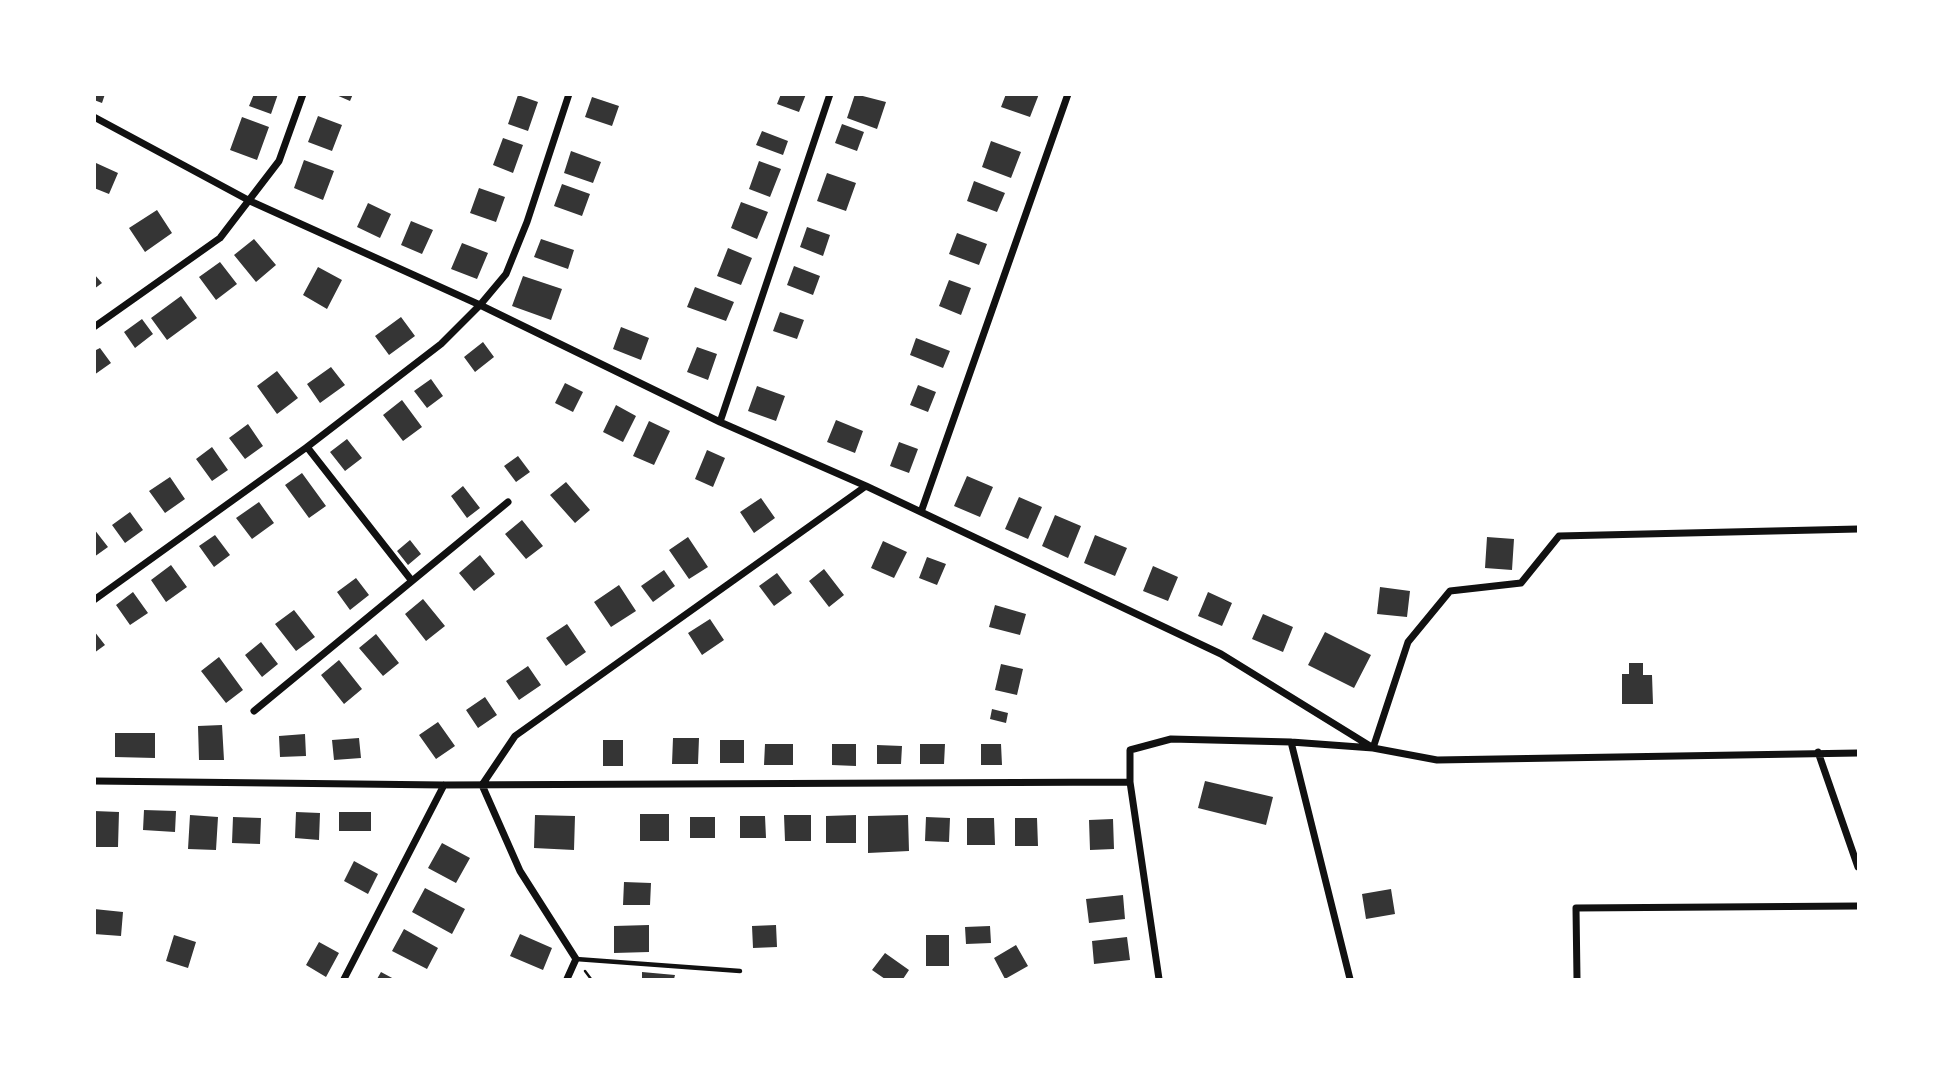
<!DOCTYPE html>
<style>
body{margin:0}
#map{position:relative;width:1953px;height:1074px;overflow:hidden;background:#fff;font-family:"Open Sans",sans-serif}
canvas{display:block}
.frame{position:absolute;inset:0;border:96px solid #fff;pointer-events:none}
</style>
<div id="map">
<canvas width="1953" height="1074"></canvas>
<div class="frame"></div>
</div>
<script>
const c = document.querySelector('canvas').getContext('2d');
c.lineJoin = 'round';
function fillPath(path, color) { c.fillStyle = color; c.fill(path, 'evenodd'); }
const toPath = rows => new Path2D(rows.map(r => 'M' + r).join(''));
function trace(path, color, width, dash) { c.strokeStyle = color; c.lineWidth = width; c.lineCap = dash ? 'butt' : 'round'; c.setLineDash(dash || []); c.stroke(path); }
fillPath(toPath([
 [94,94,105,94,102,103,94,100],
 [254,94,278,94,271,114,249,106],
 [334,94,353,94,350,101],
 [781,94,806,94,799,112,777,104],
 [855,94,886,102,877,129,847,118],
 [1006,94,1039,94,1030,117,1001,107],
 [518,95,538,102,528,131,508,124],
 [592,97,619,106,612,126,585,117],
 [318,116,342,125,332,151,308,142],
 [242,117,269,127,257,160,230,150],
 [842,124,864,132,857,151,835,143],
 [762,131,788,141,783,155,756,145],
 [503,138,523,145,513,173,493,165],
 [991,141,1021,152,1011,178,982,167],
 [571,151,601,162,593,183,564,173],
 [304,160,334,171,323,200,294,188],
 [759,161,781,169,770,197,749,189],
 [96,163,118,173,109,194,94,188],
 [827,173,856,183,846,211,817,201],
 [974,181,1005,193,997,212,967,201],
 [562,184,590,194,582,216,554,206],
 [479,188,505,197,496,222,470,213],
 [741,202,768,212,757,239,731,228],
 [368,203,391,214,380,238,357,227],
 [157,210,172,233,145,252,129,228],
 [411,221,433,230,422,254,401,245],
 [807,227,830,235,823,256,800,247],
 [957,233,987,244,979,265,949,254],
 [254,239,276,265,256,282,234,255],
 [541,239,574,250,568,269,534,257],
 [462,243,488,253,477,279,451,269],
 [728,248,752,258,741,285,717,276],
 [220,262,237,284,216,300,199,277],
 [794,266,820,276,813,295,787,285],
 [318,267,342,280,327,309,303,295],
 [94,274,102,283,94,289],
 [523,276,562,289,551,320,512,306],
 [949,280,971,288,961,315,939,306],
 [695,287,734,302,726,321,687,307],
 [181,296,197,318,167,340,151,318],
 [780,312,804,320,797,339,773,331],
 [401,317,415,336,389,355,375,336],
 [142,319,153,334,135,348,124,332],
 [621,327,649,338,641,360,613,349],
 [916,338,950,351,943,368,910,355],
 [483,342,494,357,475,372,464,357],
 [697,347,717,354,708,380,687,372],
 [100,348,111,363,94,375,94,351],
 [331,367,345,385,320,403,307,384],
 [277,371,298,398,277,414,257,386],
 [431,379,443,396,427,408,414,391],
 [565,383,583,392,573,412,555,403],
 [918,385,936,392,928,412,910,405],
 [757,386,785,396,776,421,748,411],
 [402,400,422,427,403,441,383,415],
 [616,405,636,416,623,442,603,432],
 [836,420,863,431,855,453,827,442],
 [649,421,670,431,654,465,633,456],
 [248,424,263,446,245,459,229,438],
 [347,439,362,458,345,471,330,452],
 [899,442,918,449,909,473,890,466],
 [212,447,228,470,212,481,196,459],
 [707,450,725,458,713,487,695,479],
 [518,456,530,472,516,482,504,466],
 [302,473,326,506,309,518,285,485],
 [967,476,993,487,980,517,954,506],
 [170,477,185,499,165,513,149,491],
 [566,482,590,510,575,523,550,495],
 [463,486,480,508,467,518,451,496],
 [1019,497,1042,507,1028,539,1005,529],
 [761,498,775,518,754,533,740,512],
 [259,502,274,523,252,539,236,518],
 [130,512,143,530,125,543,112,525],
 [1055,515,1081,526,1068,558,1042,546],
 [522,520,543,546,526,559,505,534],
 [94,529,108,547,94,557],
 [215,535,230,555,214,567,199,546],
 [1095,535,1127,548,1115,576,1084,563],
 [688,537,708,567,689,579,669,550],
 [1487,537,1514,539,1512,570,1485,568],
 [410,540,421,554,408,565,397,551],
 [883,541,907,552,894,578,871,568],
 [480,555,495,574,474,591,459,573],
 [927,557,946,564,937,585,919,578],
 [171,565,187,587,166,602,151,580],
 [1153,566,1178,577,1168,601,1143,591],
 [824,569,844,595,829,607,809,581],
 [664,570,675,586,653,602,641,586],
 [777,573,792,593,774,606,759,586],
 [356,578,369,595,350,610,337,592],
 [619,585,636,611,611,627,594,602],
 [1380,587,1410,591,1407,617,1377,614],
 [133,592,148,613,130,625,116,605],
 [1208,592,1232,603,1222,626,1198,616],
 [423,599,445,626,426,641,405,614],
 [995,605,1026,614,1020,635,989,627],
 [294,610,315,637,296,651,275,624],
 [1263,614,1293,627,1283,652,1252,639],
 [710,619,724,640,702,655,688,633],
 [567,624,586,652,566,666,546,638],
 [94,631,105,645,94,653],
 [1325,632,1371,655,1354,688,1308,665],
 [376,634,399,663,383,676,359,648],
 [261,642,278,664,262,677,245,655],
 [219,657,243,690,226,703,201,671],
 [339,660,362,689,344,704,321,675],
 [1629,663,1643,663,1643,675,1652,675,1653,704,1622,704,1622,674,1629,674],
 [1001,664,1023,669,1017,695,995,690],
 [528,666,541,685,519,700,506,681],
 [485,697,497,715,478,728,466,710],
 [992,709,1008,713,1006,723,990,719],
 [438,722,455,746,436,759,419,735],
 [222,725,224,760,199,760,198,726],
 [115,733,155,733,155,758,115,757],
 [305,734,306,756,280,757,279,736],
 [359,738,361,758,334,760,332,740],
 [673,738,699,738,698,764,672,764],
 [603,740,623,740,623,766,603,766],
 [720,740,744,740,744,763,720,763],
 [765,744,793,744,793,765,764,765],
 [832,744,856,744,856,766,832,765],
 [920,744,945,744,944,764,920,764],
 [981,744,1001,744,1002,765,981,765],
 [877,745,902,746,901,764,877,764],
 [1205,781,1273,797,1266,825,1198,808],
 [144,810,176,811,175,832,143,830],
 [94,811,119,812,118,847,94,847],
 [296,812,320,813,319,840,295,838],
 [339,812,371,812,371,831,339,831],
 [640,814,669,814,669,841,640,841],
 [190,815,218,817,216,850,188,849],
 [535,815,575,816,574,850,534,848],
 [784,815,811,815,811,841,785,841],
 [856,815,856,843,826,843,826,816],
 [908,815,909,851,868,853,868,816],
 [740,816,765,816,766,838,740,838],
 [233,817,261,818,260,844,232,843],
 [690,817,715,817,715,838,690,838],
 [926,817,950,818,949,842,925,841],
 [967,818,994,818,995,845,967,845],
 [1015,818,1037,818,1038,846,1015,846],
 [1113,819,1114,849,1090,850,1089,820],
 [442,843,470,858,456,883,428,868],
 [354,861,378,874,368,894,344,881],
 [624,882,651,883,650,905,623,905],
 [425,888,465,909,452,934,412,912],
 [1391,889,1395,914,1366,919,1362,894],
 [1123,895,1125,919,1089,923,1086,899],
 [94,909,123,912,121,936,94,934],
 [649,925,649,952,614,953,614,926],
 [776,925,777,947,753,948,752,926],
 [990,926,991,943,966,944,965,927],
 [404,929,438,948,427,969,392,951],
 [520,934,552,948,543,970,510,956],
 [174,935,196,942,188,968,166,961],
 [926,935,949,935,949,966,926,966],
 [1127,937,1130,960,1094,964,1092,941],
 [319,942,339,953,326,977,306,965],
 [1016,945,1028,966,1005,979,994,958],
 [885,953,909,970,903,979,885,979,872,970],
 [381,972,394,979,377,979],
 [642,972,675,975,674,979,642,979]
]), '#353535');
trace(toPath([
 [585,971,591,979]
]), '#111', 2.5);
trace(toPath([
 [576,959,740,971]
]), '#111', 4.5);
trace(toPath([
 [94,117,250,201,480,305,720,422,866,486,1221,654,1370,746],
 [94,327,220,238,279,161,303,94],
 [720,422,830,94],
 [307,447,412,581],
 [921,512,1068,94],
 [94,600,307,447,441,344,480,305,506,274,527,222,569,94],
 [254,711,508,502],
 [1291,742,1350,979],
 [1373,748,1408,642,1450,591,1521,583,1559,536,1858,529],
 [1818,752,1858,867],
 [94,781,444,785,1130,782,1130,750,1171,739,1291,742,1373,748,1437,760,1858,753],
 [1130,782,1159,979],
 [344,979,444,785],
 [567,979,576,959,520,871,482,785,515,736,866,486],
 [1577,979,1576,908,1858,906]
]), '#111', 7);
</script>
